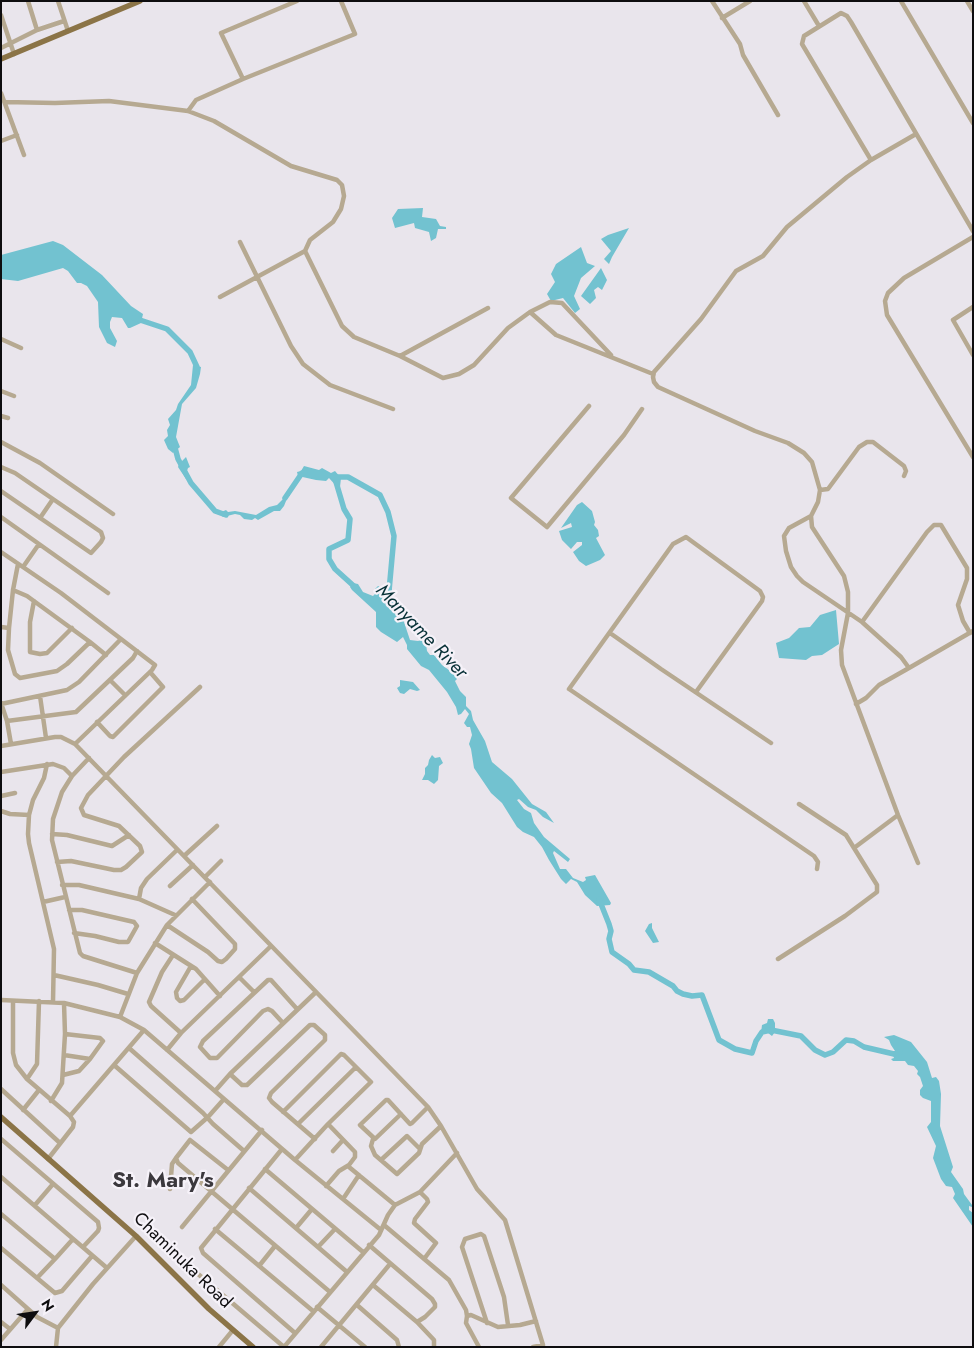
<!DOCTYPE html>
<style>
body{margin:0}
#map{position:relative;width:974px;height:1348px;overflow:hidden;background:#e9e5ec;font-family:Jost,sans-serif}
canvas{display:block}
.frame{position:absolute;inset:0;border:2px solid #0e0d0f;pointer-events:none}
.north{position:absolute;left:10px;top:1288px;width:50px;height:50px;-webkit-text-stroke:4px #f6f2f9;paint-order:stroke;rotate:59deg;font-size:14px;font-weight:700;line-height:20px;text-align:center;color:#0e0d0f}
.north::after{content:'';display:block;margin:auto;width:18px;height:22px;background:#0e0d0f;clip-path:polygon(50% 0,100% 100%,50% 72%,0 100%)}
</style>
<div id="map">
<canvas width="974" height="1348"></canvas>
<div class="frame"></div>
<div class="north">N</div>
</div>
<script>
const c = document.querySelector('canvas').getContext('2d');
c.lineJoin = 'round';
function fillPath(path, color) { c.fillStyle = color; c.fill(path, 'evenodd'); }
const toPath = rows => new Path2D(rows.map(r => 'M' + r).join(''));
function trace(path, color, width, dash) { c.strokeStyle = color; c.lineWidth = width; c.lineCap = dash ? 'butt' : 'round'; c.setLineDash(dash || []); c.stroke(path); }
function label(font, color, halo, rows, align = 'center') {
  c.font = font + ' Jost,sans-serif'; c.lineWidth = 4.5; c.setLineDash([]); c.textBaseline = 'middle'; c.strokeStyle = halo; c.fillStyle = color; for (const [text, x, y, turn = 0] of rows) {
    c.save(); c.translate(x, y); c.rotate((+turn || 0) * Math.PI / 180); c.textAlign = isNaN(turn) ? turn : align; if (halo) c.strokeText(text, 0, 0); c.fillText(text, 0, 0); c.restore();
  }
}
fillPath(toPath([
 [423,208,422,217,436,219,440,226,446,227,446,229,438,229,436,238,431,241,429,232,415,228,414,223,395,228,392,218,398,209],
 [629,228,612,257,609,264,604,259,611,251,601,239,608,235],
 [53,241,63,245,102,275,131,306,143,314,141,323,130,328,128,328,122,318,112,317,110,322,110,328,117,341,115,347,107,343,99,327,98,302,87,286,81,283,77,283,68,271,63,268,18,281,1,279,1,255],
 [581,247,587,263,595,266,581,278,574,296,580,309,575,313,563,298,551,301,547,294,555,282,551,274,556,264],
 [601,268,607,280,602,290,598,287,594,290,596,298,590,304,581,296],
 [193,365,201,367,200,374,196,388,182,404,176,437,180,447,173,453,168,449,164,440,168,436,167,430,170,425,168,419,176,410,178,404,191,385],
 [186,457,190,467,188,468,187,471,190,479,186,479,178,467,179,464],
 [304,466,319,470,322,468,331,473,335,471,341,478,340,487,338,488,329,478,326,481,316,480,298,476,297,472,301,471],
 [286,493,290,493,290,496,288,496,284,506,280,511,274,511,258,520,255,518,252,520,244,519,240,515,235,514,223,517,219,513,226,510,228,512,235,511,256,515,269,507,277,505,283,499],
 [582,502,592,511,595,522,594,525,598,530,599,536,596,538,605,555,600,560,586,566,579,561,573,552,582,545,582,542,577,542,571,549,562,540,559,531,572,527,571,523,561,528,577,505],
 [353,583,358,584,363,592,373,596,375,594,375,589,378,586,384,589,388,583,392,584,391,596,400,610,410,640,418,641,421,640,426,644,427,651,430,655,434,655,442,665,453,673,457,679,455,681,460,691,466,697,466,706,471,711,473,720,485,741,492,762,512,779,532,804,546,812,554,823,543,817,536,810,528,807,519,799,517,800,524,809,531,813,534,823,544,837,570,859,568,862,554,851,553,853,560,869,566,869,573,878,583,882,586,880,585,877,595,875,611,903,610,905,597,906,585,895,577,882,571,879,566,884,561,879,549,860,542,847,534,837,523,832,517,827,502,803,491,793,474,768,471,749,469,744,472,735,470,727,467,727,464,723,469,714,465,709,461,714,458,715,456,707,447,692,429,670,421,666,407,649,407,645,403,637,397,642,381,632,376,627,376,612,352,590,350,587],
 [836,610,839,644,822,655,812,656,806,660,779,658,776,643,789,638,799,628,810,627,820,615],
 [400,680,413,682,420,690,417,691,410,689,404,694,400,693,397,688,400,686],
 [432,755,435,758,440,757,443,763,439,766,438,780,434,784,428,780,422,780,425,774,425,768,428,765,429,760],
 [652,923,652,928,659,942,653,943,645,931,649,924],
 [768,1019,773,1019,775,1023,775,1032,772,1036,768,1033,761,1033,762,1025,767,1023],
 [894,1035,911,1042,927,1062,932,1078,936,1077,939,1081,941,1094,940,1126,953,1167,951,1172,963,1189,964,1194,972,1205,972,1207,969,1206,969,1210,973,1213,973,1227,953,1198,955,1194,952,1187,946,1186,941,1179,933,1158,936,1146,927,1127,931,1122,931,1101,923,1098,920,1095,920,1090,923,1086,920,1077,917,1074,918,1071,914,1066,908,1065,905,1061,893,1061,891,1059,894,1058,893,1055,895,1051,891,1045,889,1040,884,1037]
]), '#72c2d0');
trace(toPath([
 [134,318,167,329,190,352,197,367,196,371],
 [174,444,178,459,191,483,215,511,226,515],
 [333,477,348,477,380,495,388,512,394,536,389,591],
 [336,482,344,509,350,519,348,540,329,549,329,559,335,569,356,588],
 [285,498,302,473,305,473],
 [599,899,609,924,611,931,609,939,612,952,629,964,634,970,649,972,673,986,677,991,683,994,692,996,702,995,719,1040,735,1049,752,1053,756,1041,762,1032,771,1030,801,1036,815,1050,825,1055,833,1052,846,1040,854,1041,864,1047,894,1054,900,1052]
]), '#72c2d0', 5.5);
trace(toPath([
 [28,1,37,30],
 [58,1,68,31],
 [712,1,740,44,743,55,778,115],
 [804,1,819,26],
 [901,1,973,123],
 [967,1,973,11],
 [1,15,14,54],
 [722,18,750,1],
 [1,48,37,30,64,21],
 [243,79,221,33,297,1],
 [1,93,24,155],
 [5,102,55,103,109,101,188,111,214,121,291,166,337,180,342,185,344,196,341,209,333,222,310,240,305,251,342,326,354,337,400,356,443,378,459,374,474,365,508,328,530,312,556,335,653,374],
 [188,111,196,100,243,79,355,34,341,1],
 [916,134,871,160,847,177,787,227,763,256,736,271,701,319,654,372,653,377,654,382,658,387,755,431,788,443,804,453,812,462,820,490,818,502,811,516,812,527,844,576,848,592,848,613,841,650,842,665,898,815,918,863],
 [1,141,17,135],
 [871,160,802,44,804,36,841,13,847,16,851,22,973,231],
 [973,237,904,278,888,293,885,301,887,315,973,457],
 [240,242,291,346,303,364,330,385,393,409],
 [220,297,305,251],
 [973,307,953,320,973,355],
 [530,312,550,302,562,303,611,355],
 [1,339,21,348],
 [400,356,488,308],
 [1,391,14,396],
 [589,406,511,498,547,527,624,435,642,409],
 [1,416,8,418],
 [1,442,40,463,113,514],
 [1,467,15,473,101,532,103,538,101,542,91,553,1,491],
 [820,490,828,489,859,447,867,442,873,442,904,466,906,471,904,476],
 [811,516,789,528,784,536,786,551,791,567,797,576,803,582,862,622,901,657,909,668,973,631],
 [1,517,39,544,23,567],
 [40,518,53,499],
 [39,544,108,593],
 [1,552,61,593,155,665,152,670,75,744],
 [13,590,27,596,90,642,106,655],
 [34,601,30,622,30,652,40,654,47,653,72,628],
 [862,622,927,532,934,525,941,525,967,568,967,579,958,605,963,621,970,633],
 [1,627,9,628,8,650,15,674,20,678,57,671,67,664,90,642],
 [9,628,13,590,18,564],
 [610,633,661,669,771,743],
 [110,680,125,695],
 [696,692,762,601,763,597,760,591,686,537,673,544,569,689,814,856,818,862,817,869],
 [40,696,46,738],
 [1,703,7,721,11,744],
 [1,704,67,690,79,682,120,640],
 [856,704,866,698,879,685,909,668],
 [7,721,76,712,133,658,137,651],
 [97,722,110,736,113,737,163,687,150,672],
 [1,746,55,737,61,737,75,744,428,1107,441,1126,477,1189,505,1220,543,1345,533,1347],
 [89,758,72,776,62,792,53,819,52,840,80,953,83,956,137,973],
 [47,764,44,778,33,800,29,815,28,834,29,843,54,949,53,1002],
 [1,772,53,764,64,768,72,776],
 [1,796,15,793],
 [799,804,846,835,854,848],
 [1,811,10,814,29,815],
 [52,834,67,835,112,846,129,835],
 [184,856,217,826],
 [57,862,71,861,114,870,121,870,126,867,142,852,140,846,119,826,84,815,81,808,88,795,124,757,200,687],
 [205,877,221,861],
 [62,885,79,885,139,899,175,915],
 [170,886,193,865],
 [139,899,141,888,147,879,177,850],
 [43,902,65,897],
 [69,910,82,910,134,922,137,926,128,942,119,942,95,936,74,933],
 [167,925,208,952,218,961,222,962,226,959,235,949,235,944,192,899],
 [155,943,196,969,220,996],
 [173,955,162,972,149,1002,151,1006,181,1033],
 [778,959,845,916,877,892,877,885,854,848,898,815],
 [191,966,176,992,177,998,180,1001,184,1000,205,979],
 [54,975,98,985,128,994],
 [239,977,254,992],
 [1,1000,64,1003,120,1017,144,1030,295,1160,381,1230],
 [13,1001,13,1053,16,1065,27,1079,70,1116,74,1122,73,1127,48,1159],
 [120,1017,137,973,167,925,210,882],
 [283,1023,272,1011,268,1009,263,1011,217,1058,210,1058,200,1047,203,1041,268,980,271,980,297,1009],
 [129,1048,203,1113,213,1124,244,1151],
 [167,1050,181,1033,271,946],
 [64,1055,90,1059,103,1041,100,1038,65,1034],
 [114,1065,191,1132,208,1117,224,1099],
 [230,1074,242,1085,247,1085,310,1025,314,1025,325,1035,325,1040,271,1093,269,1098,272,1102,315,1139],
 [63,1075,79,1071,90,1059],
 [27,1079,37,1064,39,1001],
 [1,1089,60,1143],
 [215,1091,230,1074,315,993],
 [51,1101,62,1083,65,1034,64,1003],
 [23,1110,39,1090],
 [283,1112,341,1054,344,1055,371,1082,328,1124,295,1160],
 [401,1114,375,1139,360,1125,386,1100,388,1100,410,1124,412,1123,428,1107],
 [70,1116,144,1030],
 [298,1124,356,1067],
 [328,1124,355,1152,355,1157,349,1165,349,1167,395,1205],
 [1,1139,98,1222,99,1228,98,1231,83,1247],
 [373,1139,371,1146,375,1155,397,1174,419,1153,422,1144,441,1126],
 [282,1149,201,1248,203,1253,295,1333],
 [333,1151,343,1140],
 [381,1160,407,1136,420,1149],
 [265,1169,363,1252],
 [228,1170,190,1140,176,1158,178,1163,330,1292],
 [1,1177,107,1268],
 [326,1186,339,1171,349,1165],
 [249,1188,347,1272],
 [170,1189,172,1164,176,1158],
 [420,1192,427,1199,428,1202,415,1219,414,1223,436,1243,424,1259],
 [343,1199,359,1175],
 [35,1205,53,1184],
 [1,1214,55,1259,73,1239],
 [384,1225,449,1280,466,1310,467,1316],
 [182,1227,262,1130],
 [296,1228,312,1209],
 [215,1229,313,1311],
 [369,1245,432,1299,435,1304,435,1307,425,1317,417,1322,373,1285],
 [318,1247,335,1229],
 [1,1248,55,1293,62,1291,92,1256],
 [259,1266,275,1246],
 [191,1268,284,1347],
 [37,1278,55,1259],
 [1,1285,37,1317,58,1328],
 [357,1305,397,1340,399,1347],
 [317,1307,365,1347],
 [1,1322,10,1329],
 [417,1322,434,1340,434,1347],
 [487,1323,462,1247,465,1239,481,1234,484,1236,504,1297,508,1325],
 [1,1340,28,1309],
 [56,1347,58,1328,93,1284,136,1236],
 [219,1347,233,1330],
 [284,1347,379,1235,388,1215,395,1205,420,1192,457,1153],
 [321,1347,390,1264],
 [479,1347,466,1323,467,1316,471,1315,498,1327,520,1325,536,1321]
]), '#b6a991', 4.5);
trace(toPath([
 [1,59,140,1],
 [1,1117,136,1236,209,1309,253,1347]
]), '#8b7447', 5.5);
label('18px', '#0e0d0f', '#f6f2f9', [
 ["Chaminuka Road",182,1261,44]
]);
label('italic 19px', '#073036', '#f6f2f9', [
 ["Manyame River",421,632,46]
]);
label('bold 22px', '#3b383d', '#f6f2f9', [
 ["St. Mary's",163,1182]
]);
</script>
